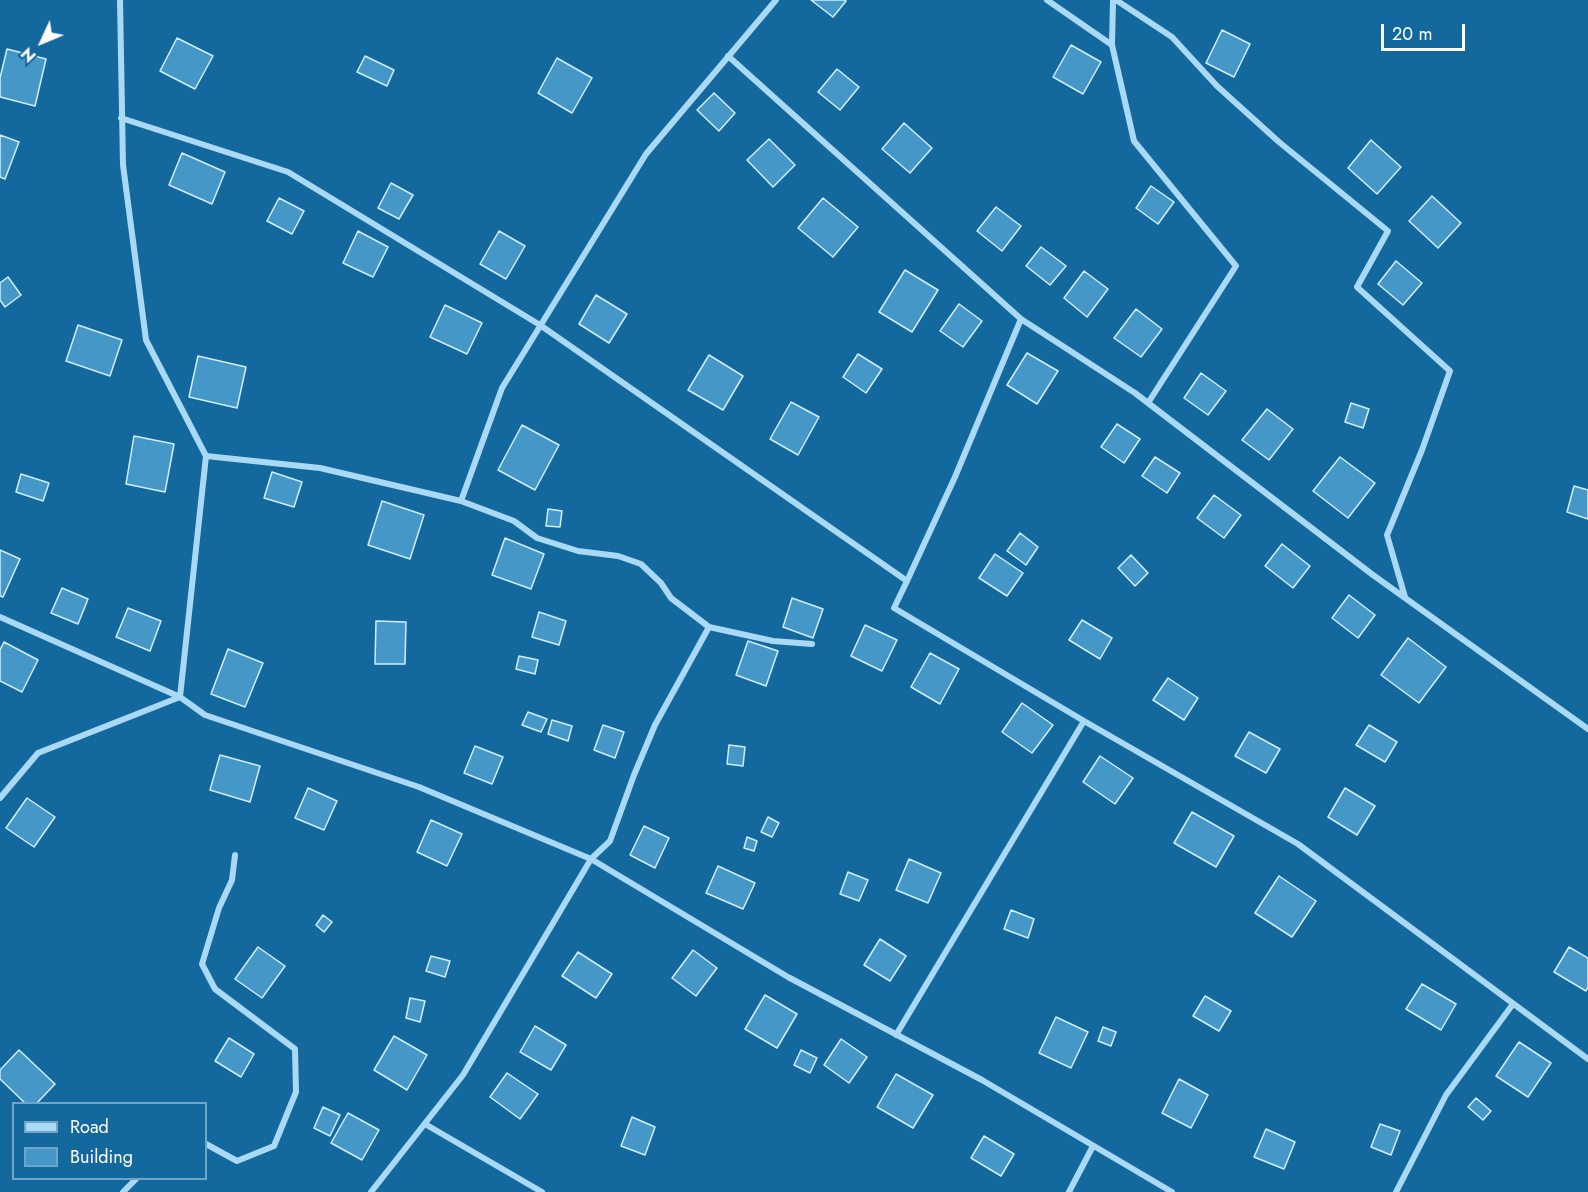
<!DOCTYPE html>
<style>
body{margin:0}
#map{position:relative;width:1588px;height:1192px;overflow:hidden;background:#13699d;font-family:Jost,sans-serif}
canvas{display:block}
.legend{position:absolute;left:12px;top:1102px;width:195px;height:78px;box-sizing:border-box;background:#13699d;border:2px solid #71a5c4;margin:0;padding:8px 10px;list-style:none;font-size:18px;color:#fff}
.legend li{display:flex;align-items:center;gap:12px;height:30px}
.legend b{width:30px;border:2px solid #71a5c4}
.north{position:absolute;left:12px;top:12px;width:60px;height:60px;-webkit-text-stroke:4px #13699d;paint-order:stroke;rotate:226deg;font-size:16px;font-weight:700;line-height:24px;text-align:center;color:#fff}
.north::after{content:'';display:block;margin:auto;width:21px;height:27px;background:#fff;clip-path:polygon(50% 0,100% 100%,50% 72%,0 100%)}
.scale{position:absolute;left:1381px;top:24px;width:84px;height:27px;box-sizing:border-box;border:3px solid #fff;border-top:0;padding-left:8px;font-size:18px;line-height:21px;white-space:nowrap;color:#fff;-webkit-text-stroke:4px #13699d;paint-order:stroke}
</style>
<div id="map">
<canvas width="1588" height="1192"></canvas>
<ul class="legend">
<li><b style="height:8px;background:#a9d9f4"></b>Road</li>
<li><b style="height:16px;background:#4597c7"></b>Building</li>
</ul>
<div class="north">N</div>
<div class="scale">20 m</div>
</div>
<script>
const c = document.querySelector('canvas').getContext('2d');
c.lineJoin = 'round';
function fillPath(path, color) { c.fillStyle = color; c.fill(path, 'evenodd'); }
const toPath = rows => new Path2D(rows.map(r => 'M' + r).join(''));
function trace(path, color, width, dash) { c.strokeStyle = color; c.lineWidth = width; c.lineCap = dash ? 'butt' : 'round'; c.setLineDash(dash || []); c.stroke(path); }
const building = toPath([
 [811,0,845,0,846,1,833,17,811,0],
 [1222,30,1250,44,1234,77,1206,63,1222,30],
 [177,38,213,56,195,89,160,71,177,38],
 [1071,45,1101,62,1083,94,1053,77,1071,45],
 [7,49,46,59,35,106,0,97,0,78,7,49],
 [365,56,394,70,387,86,357,72,365,56],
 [557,58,592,78,572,113,538,93,557,58],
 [837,69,859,87,840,110,818,92,837,69],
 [714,93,735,113,719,131,697,110,714,93],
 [904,123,932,148,910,173,882,149,904,123],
 [0,135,19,142,5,179,0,177,0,135],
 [769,139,795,165,773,187,747,160,769,139],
 [1371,140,1401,167,1377,194,1348,168,1371,140],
 [182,153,225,172,212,204,169,185,182,153],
 [391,183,413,195,399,219,378,208,391,183],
 [1151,186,1174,202,1158,224,1136,208,1151,186],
 [1432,196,1461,223,1438,248,1409,221,1432,196],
 [279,198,304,211,292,234,267,221,279,198],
 [823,198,858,227,833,257,798,228,823,198],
 [996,207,1021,226,1002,251,977,231,996,207],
 [358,231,388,247,373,277,343,263,358,231],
 [499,231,525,246,506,279,480,264,499,231],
 [1041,247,1066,266,1050,285,1026,266,1041,247],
 [1396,261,1422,283,1403,305,1378,284,1396,261],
 [905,270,938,290,912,332,879,312,905,270],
 [1084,271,1108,289,1087,317,1064,298,1084,271],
 [8,277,21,295,5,307,0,300,0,283,8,277],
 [596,295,627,314,609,343,579,324,596,295],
 [959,304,982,321,963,347,940,331,959,304],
 [445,305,482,323,467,354,430,337,445,305],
 [1136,309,1162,329,1141,357,1114,338,1136,309],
 [78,325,122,340,110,376,66,361,78,325],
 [1027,353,1058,371,1037,404,1007,385,1027,353],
 [858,354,882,369,866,393,843,377,858,354],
 [709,355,743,376,723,410,688,390,709,355],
 [198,356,246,367,237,408,189,397,198,356],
 [1201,373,1226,391,1208,415,1184,398,1201,373],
 [791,402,819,417,798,455,770,439,791,402],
 [1351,403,1369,409,1363,428,1345,422,1351,403],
 [1267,409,1293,429,1269,460,1242,440,1267,409],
 [1117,424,1140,439,1124,463,1101,447,1117,424],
 [522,425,559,445,535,490,498,470,522,425],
 [134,436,174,444,165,492,126,484,134,436],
 [1155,457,1180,473,1167,493,1142,476,1155,457],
 [1340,457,1375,483,1348,518,1313,491,1340,457],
 [272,472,302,482,294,507,264,498,272,472],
 [21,474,49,483,43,501,16,492,21,474],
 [1574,486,1588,490,1588,519,1567,512,1574,486],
 [1214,495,1241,515,1224,538,1197,518,1214,495],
 [382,501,424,515,410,559,368,545,382,501],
 [548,509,562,511,560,527,546,526,548,509],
 [1020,533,1038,547,1026,565,1007,551,1020,533],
 [505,538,544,554,531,589,492,575,505,538],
 [1282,544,1310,566,1293,588,1265,566,1282,544],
 [0,550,20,559,3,597,0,596,0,550],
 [995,554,1023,573,1007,596,979,578,995,554],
 [1131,555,1148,573,1135,586,1118,568,1131,555],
 [62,588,88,599,78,624,51,613,62,588],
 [1349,595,1375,615,1358,638,1332,618,1349,595],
 [792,598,823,609,813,638,783,627,792,598],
 [128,608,161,621,150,651,116,637,128,608],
 [539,612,566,621,559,645,532,637,539,612],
 [1082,620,1112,638,1100,659,1069,640,1082,620],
 [376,621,406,622,405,664,375,664,376,621],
 [865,625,897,640,882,671,851,656,865,625],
 [1408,638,1446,667,1419,703,1381,675,1408,638],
 [748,641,778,651,766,686,736,675,748,641],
 [4,642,38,660,22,692,0,681,0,650,4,642],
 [228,649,263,663,245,707,211,694,228,649],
 [930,653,959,669,940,704,911,687,930,653],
 [519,656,538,660,535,674,516,669,519,656],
 [1168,678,1198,698,1184,720,1153,700,1168,678],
 [1022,703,1053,725,1032,753,1002,732,1022,703],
 [528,712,547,719,541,732,522,725,528,712],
 [552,720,572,726,568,741,548,734,552,720],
 [603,725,624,732,615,758,594,750,603,725],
 [1369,725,1397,742,1385,762,1356,745,1369,725],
 [1249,732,1280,749,1266,773,1235,756,1249,732],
 [729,745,745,747,743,766,727,764,729,745],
 [475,746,503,757,492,784,464,773,475,746],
 [220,755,260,766,250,802,210,790,220,755],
 [1100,756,1133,778,1115,804,1083,782,1100,756],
 [308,788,337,801,324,830,295,818,308,788],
 [1345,788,1375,806,1357,835,1328,817,1345,788],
 [27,798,55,817,34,847,6,828,27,798],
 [1192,812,1234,836,1216,867,1174,843,1192,812],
 [768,817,779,823,772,837,761,832,768,817],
 [431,820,462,834,447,866,417,852,431,820],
 [644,826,669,838,655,868,630,855,644,826],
 [747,837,757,841,754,851,744,848,747,837],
 [909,859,941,873,928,903,896,890,909,859],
 [718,866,755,883,743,909,706,893,718,866],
 [848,872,868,880,859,901,840,894,848,872],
 [1279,876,1316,901,1292,937,1255,913,1279,876],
 [1011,910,1034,919,1028,938,1004,929,1011,910],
 [323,915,332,922,324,932,316,925,323,915],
 [880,939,906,956,890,981,864,965,880,939],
 [258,947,285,966,262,998,235,979,258,947],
 [1569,947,1588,958,1588,987,1586,991,1554,972,1569,947],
 [693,950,717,968,696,996,672,978,693,950],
 [578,952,612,974,596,998,562,976,578,952],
 [431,956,450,961,445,977,426,971,431,956],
 [1422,984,1456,1004,1441,1030,1406,1009,1422,984],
 [765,995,797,1014,777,1048,745,1029,765,995],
 [1205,996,1231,1011,1219,1031,1193,1016,1205,996],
 [410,998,425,1001,420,1022,406,1018,410,998],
 [1056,1017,1088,1032,1071,1068,1039,1053,1056,1017],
 [535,1026,566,1045,551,1070,520,1052,535,1026],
 [1103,1027,1116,1032,1111,1046,1098,1041,1103,1027],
 [394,1036,427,1055,407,1090,374,1070,394,1036],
 [229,1038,254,1054,241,1077,215,1061,229,1038],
 [841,1039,867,1057,849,1083,824,1065,841,1039],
 [1519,1042,1551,1063,1528,1097,1496,1076,1519,1042],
 [19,1050,55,1084,36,1104,26,1104,0,1079,0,1070,19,1050],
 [801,1050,817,1058,810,1073,794,1065,801,1050],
 [507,1073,538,1094,520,1119,490,1097,507,1073],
 [896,1074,933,1095,913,1128,877,1107,896,1074],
 [1179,1079,1208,1095,1191,1128,1162,1113,1179,1079],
 [1476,1098,1491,1111,1483,1120,1468,1107,1476,1098],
 [323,1107,340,1115,330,1136,314,1128,323,1107],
 [348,1113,379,1130,362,1160,331,1143,348,1113],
 [632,1117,655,1127,645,1155,621,1146,632,1117],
 [1380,1124,1400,1131,1391,1155,1371,1147,1380,1124],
 [1266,1129,1295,1142,1284,1169,1254,1157,1266,1129],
 [984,1136,1014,1154,1001,1176,971,1158,984,1136]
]);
fillPath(building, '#4597c7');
trace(building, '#d1eefd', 1.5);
trace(toPath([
 [120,0,123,165,146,340,206,456,180,697],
 [1047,0,1112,45,1113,0],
 [1116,0,1172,37,1217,86,1279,142,1388,231,1357,287,1450,371,1422,450,1387,535,1405,597],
 [1112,45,1134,141,1236,266,1148,403],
 [728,56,1021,319,1135,393,1373,575,1588,729],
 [121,118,288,172,540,325,907,581,894,608,1084,721,1298,844,1588,1059],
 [206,456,320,468,461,501,514,521,537,538,578,551,618,556,641,564,661,583,671,598,709,627,773,641,812,644],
 [461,501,502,388,646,154,776,0],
 [907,581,955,477,1021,319],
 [0,617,180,697,205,715,419,787,591,859,788,977,982,1080,1172,1192],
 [0,798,38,753,180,697],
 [896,1035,1084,721],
 [425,1124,542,1192],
 [206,1144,237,1161,274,1146,296,1092,295,1049,215,989,202,964,219,908,232,880,235,855],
 [123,1192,137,1178],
 [371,1192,463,1075,591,859,610,841,634,775,655,725,709,627],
 [1069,1192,1093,1146],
 [1396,1192,1446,1095,1513,1004]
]), '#a9d9f4', 6);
</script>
